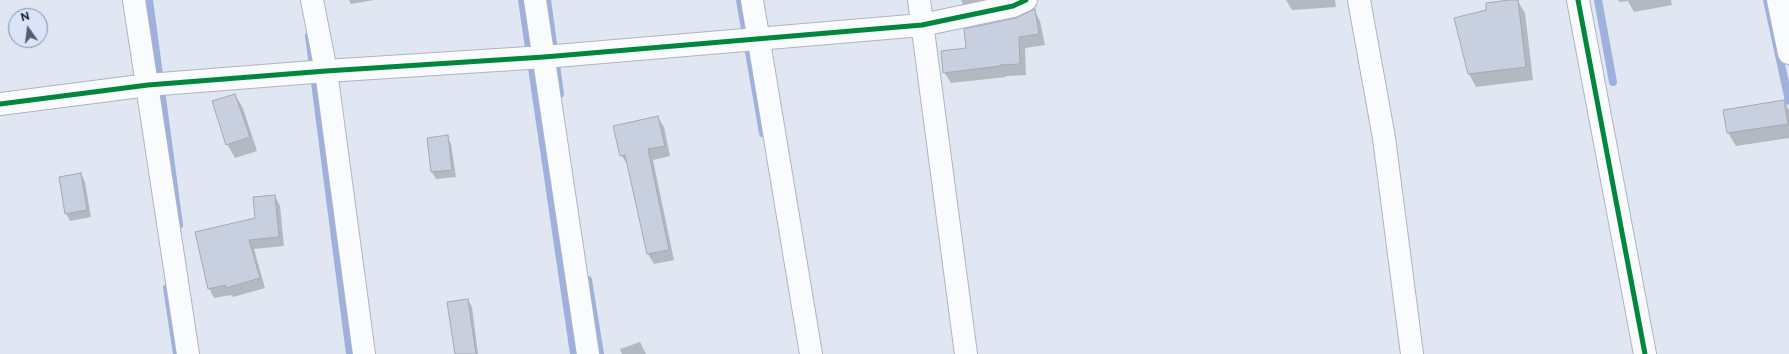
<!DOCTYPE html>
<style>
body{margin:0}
#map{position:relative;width:1789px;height:354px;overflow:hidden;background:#e0e6f2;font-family:Raleway,sans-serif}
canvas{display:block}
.north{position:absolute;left:8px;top:8px;width:40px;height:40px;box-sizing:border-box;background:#d9e4f9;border:1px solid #8790a4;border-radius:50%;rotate:346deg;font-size:11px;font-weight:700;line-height:16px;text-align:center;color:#0b1325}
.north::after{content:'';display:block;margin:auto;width:14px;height:18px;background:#565d6d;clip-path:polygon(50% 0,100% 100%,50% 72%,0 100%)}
</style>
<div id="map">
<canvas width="1789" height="354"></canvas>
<div class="north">N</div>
</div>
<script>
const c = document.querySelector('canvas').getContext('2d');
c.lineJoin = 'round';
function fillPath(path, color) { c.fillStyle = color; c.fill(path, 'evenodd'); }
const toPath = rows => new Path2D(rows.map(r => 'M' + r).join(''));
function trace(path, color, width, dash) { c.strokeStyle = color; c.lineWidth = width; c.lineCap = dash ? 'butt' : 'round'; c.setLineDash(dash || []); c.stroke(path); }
fillPath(toPath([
 [349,0,374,0,351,4],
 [961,0,992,0,966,11],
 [1286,0,1335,0,1336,7,1292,10],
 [1517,0,1525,13,1533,80,1476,87,1469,74,1488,11],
 [1618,0,1671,0,1672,5,1634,12,1628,1,1620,2],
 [1034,10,1040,21,1045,45,1025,48,1026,75,1006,76,1006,77,951,83,944,72,967,49],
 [235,95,243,108,257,151,235,158,227,144],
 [1784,101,1789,110,1789,138,1736,146,1728,133,1724,111],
 [658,117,664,127,670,156,653,160,674,260,654,264,648,254,628,165,621,155],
 [447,137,451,144,456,177,436,179,432,172],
 [81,174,85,182,91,217,70,221,66,213],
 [275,196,280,206,284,246,254,249,265,288,233,297,231,295,214,298,209,288,256,219],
 [468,300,472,307,478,354,456,354],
 [640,342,646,354,622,354,620,349]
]), '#0003');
trace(toPath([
 [149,0,179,225],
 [522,0,574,354],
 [547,0,560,94],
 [740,0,763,133],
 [1598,0,1613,82],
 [1767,0,1789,101],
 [309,36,350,354],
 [588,280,600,354],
 [167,288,177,354]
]), '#9eb1dd', 8);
const building = toPath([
 [1509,0,1518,0,1526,67,1468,74,1454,18,1486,10,1486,3,1509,0],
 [1035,9,1039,34,1019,37,1020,64,1000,65,1000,66,943,73,941,51,966,48,964,29,1016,18,1035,9],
 [235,94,250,137,226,145,212,101,235,94],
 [1784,100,1788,124,1727,133,1723,110,1784,100],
 [658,116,665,146,648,149,669,250,647,254,625,155,620,156,613,126,658,116],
 [448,135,452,170,431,172,427,138,448,135],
 [81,173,87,210,65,214,59,177,81,173],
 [275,195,279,237,249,240,260,278,226,288,226,285,208,289,195,232,255,218,253,197,275,195],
 [468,299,476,354,455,354,447,302,468,299]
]);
fillPath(building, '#c8cfde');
trace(building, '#a2a9b8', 1);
const street = toPath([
 [134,0,188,354],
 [312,0,326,71,364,354],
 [535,0,588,354],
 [752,0,811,354],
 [919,0,966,354],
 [1359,0,1384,138,1412,354],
 [1578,0,1645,354],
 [1778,0,1789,53],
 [0,104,148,85,326,71,544,57,922,25,1013,6,1026,0]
]);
trace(street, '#adb4c4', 24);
trace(street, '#fafbfd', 22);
trace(toPath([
 [1578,0,1645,354],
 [0,104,148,85,326,71,544,57,922,25,1013,6,1026,0]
]), '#00873e', 5);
</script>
